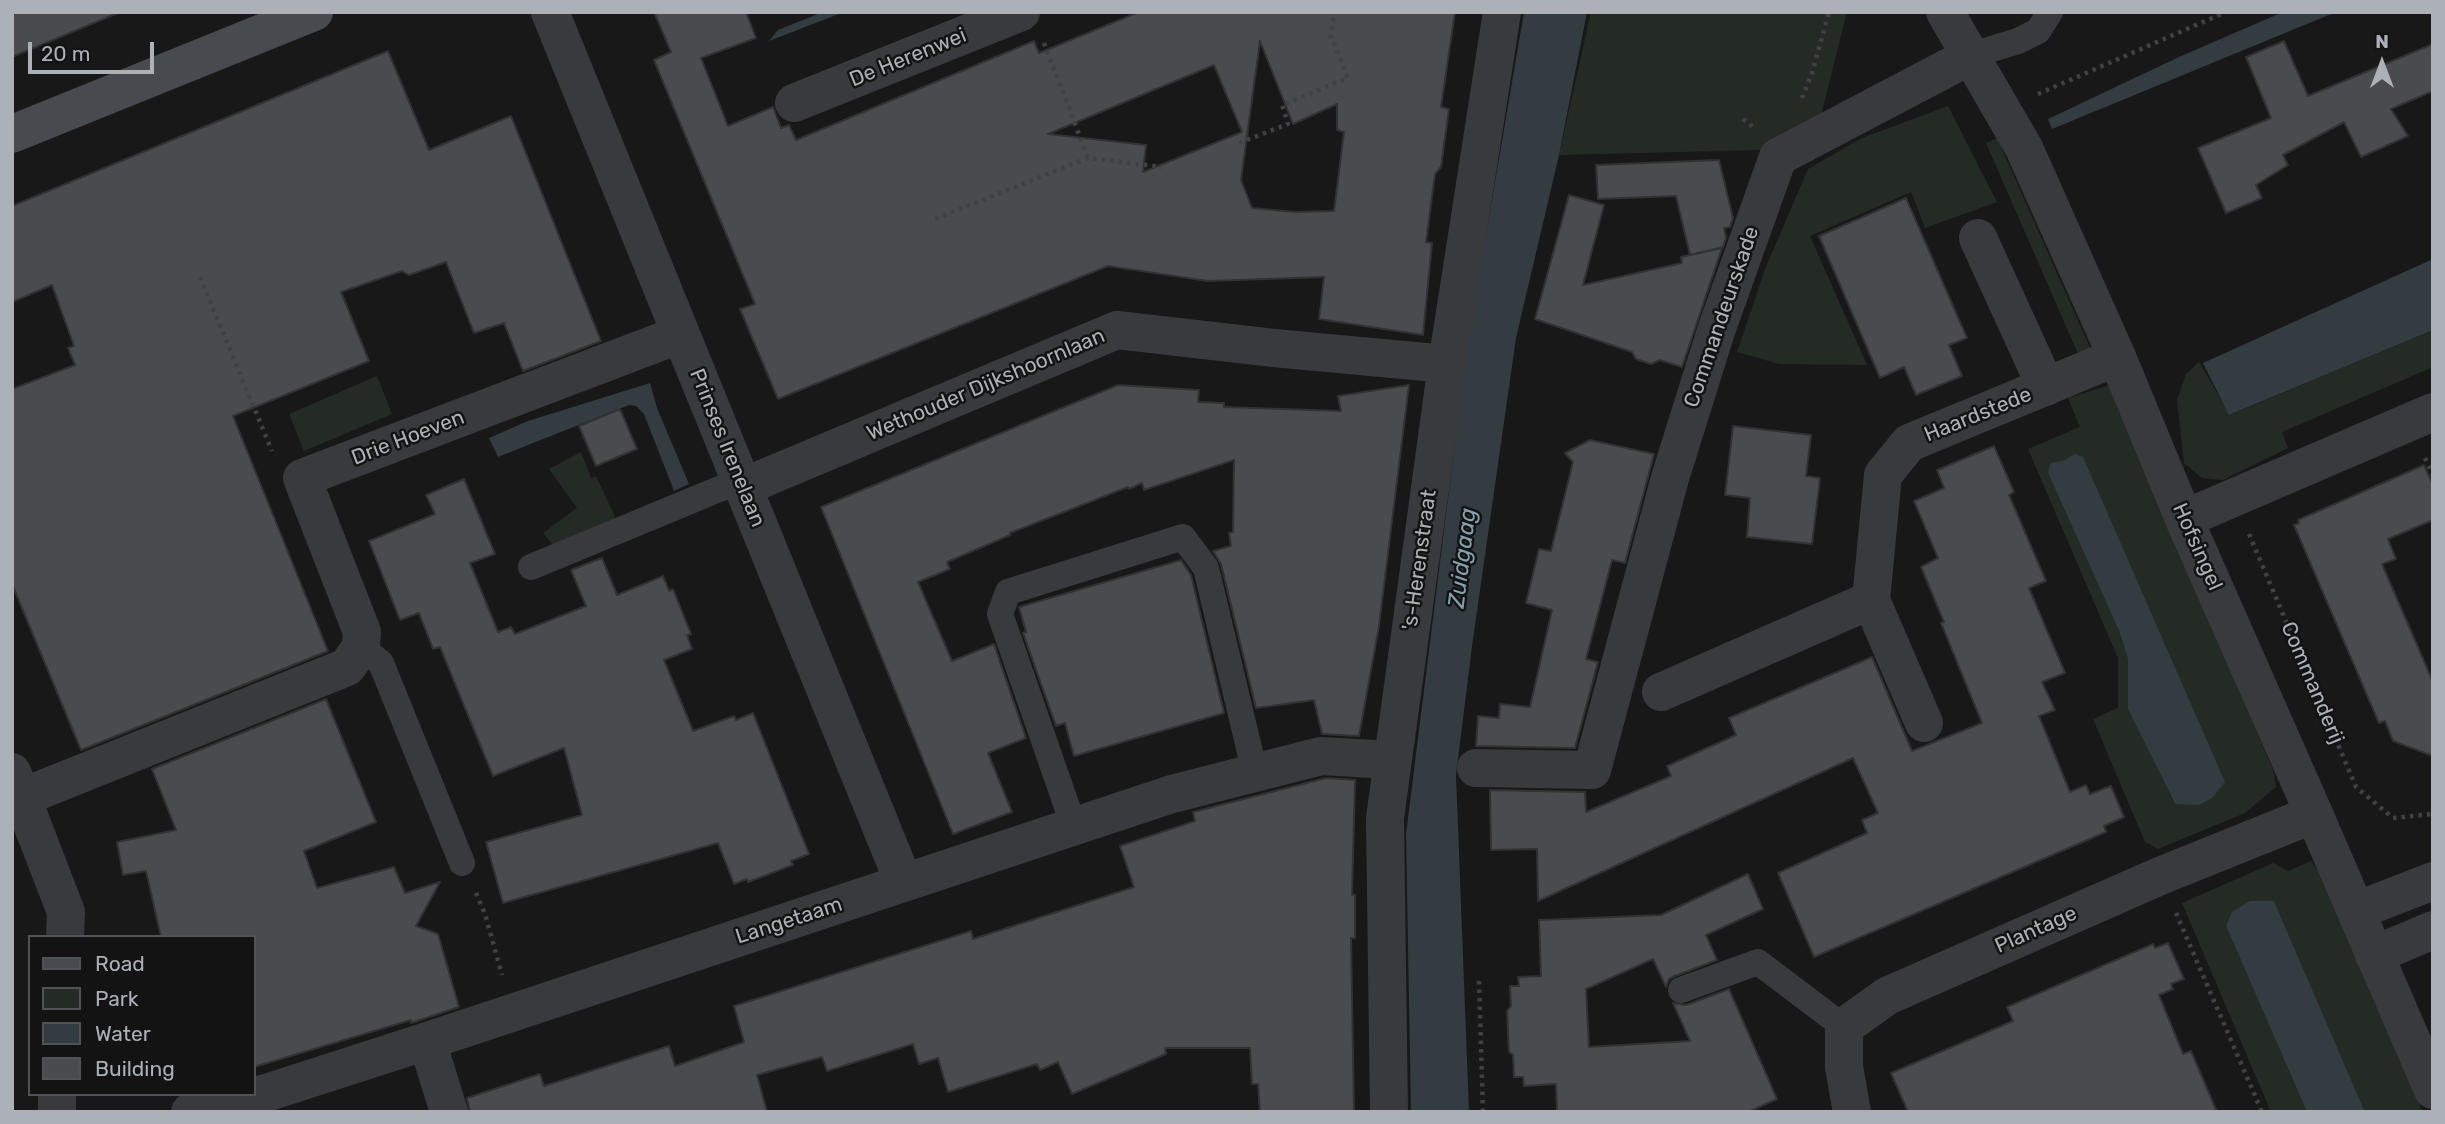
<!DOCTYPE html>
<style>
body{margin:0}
#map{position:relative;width:2445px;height:1124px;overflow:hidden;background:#181819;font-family:Rubik,sans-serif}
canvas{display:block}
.frame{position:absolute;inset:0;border:14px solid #acb1b7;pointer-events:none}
.legend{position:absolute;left:28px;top:935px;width:228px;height:161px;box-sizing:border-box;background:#131314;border:2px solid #505255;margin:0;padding:9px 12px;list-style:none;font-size:21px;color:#acb1b7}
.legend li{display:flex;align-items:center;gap:14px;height:35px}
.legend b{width:35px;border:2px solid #505255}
.north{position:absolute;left:2347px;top:28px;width:70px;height:70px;-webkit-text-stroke:5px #131314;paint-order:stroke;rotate:0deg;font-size:19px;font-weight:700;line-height:28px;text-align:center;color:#acb1b7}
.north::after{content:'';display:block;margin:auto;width:24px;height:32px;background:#acb1b7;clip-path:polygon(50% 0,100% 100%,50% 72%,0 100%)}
.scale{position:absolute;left:28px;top:42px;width:126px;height:32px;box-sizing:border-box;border:4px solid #acb1b7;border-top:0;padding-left:9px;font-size:21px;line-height:24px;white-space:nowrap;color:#acb1b7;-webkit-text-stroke:5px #131314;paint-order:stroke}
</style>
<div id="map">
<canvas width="2445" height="1124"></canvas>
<div class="frame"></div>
<ul class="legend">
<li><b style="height:9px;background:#474a4e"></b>Road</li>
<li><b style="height:19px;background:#242b24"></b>Park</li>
<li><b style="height:19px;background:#333c41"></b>Water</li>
<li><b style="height:19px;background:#4a4b4e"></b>Building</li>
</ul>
<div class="north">N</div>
<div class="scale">20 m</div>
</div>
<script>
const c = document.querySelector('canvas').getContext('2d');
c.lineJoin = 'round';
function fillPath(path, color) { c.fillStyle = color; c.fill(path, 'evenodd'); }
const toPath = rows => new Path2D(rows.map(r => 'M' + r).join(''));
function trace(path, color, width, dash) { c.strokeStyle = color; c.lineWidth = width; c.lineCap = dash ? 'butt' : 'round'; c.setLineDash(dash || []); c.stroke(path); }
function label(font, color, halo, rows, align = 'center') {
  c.font = font + ' Rubik,sans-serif'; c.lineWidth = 5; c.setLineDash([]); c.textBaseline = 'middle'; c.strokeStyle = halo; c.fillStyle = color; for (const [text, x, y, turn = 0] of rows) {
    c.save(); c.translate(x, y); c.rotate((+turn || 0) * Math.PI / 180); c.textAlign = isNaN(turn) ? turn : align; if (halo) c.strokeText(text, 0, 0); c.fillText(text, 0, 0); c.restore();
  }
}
fillPath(toPath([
 [1591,12,1847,12,1817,131,1800,149,1559,155],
 [1948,106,1997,202,1925,228,1911,192,1810,236,1867,365,1779,364,1737,352,1765,269,1808,169,1862,138],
 [1997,138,2091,350,2079,356,1986,143],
 [2433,330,2433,367,2282,432,2288,448,2223,480,2202,478,2184,463,2177,400,2186,374,2199,362,2230,415],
 [377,376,392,414,304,451,289,414],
 [2110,385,2273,770,2276,787,2245,813,2158,849,2145,842,2093,719,2118,708,2118,658,2028,449,2080,427,2068,398],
 [2065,460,2174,803,2129,709,2128,659,2120,633,2048,473,2050,463],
 [581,452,591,478,596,476,615,517,610,524,553,545,543,533,577,508,549,469],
 [2311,861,2322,876,2423,1112,2365,1112,2274,901,2226,926,2307,1112,2271,1112,2182,903,2273,863,2288,871]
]), '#242b24');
fillPath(toPath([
 [823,12,844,12,769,41,778,30],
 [1524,12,1587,12,1559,155,1516,338,1472,646,1456,775,1469,1112,1411,1112,1406,834,1467,347],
 [2283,12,2336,12,2052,129,2048,119,2179,57],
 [2433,259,2433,330,2229,415,2203,363],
 [650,383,657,408,689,484,674,491,644,414,636,406,629,405,498,457,489,438,528,421],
 [2075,454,2083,457,2225,782,2212,798,2199,805,2175,804,2128,709,2128,659,2120,633,2048,473,2050,463,2065,460],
 [2250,901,2274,901,2365,1112,2307,1112,2226,926,2232,912]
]), '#333c41');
const building = toPath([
 [12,12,118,12,118,13,12,57,12,12],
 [654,12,746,12,756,38,701,58,728,126,773,107,781,128,789,125,796,140,1034,41,1039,53,1139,12,1455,12,1441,107,1449,109,1441,167,1435,174,1426,242,1432,243,1423,335,1319,319,1324,277,1208,281,1108,266,778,399,740,309,755,304,654,60,671,52,654,12],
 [1260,41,1293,124,1337,104,1337,130,1344,132,1334,211,1295,212,1252,208,1241,180,1260,41],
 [1214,65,1242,132,1143,172,1146,145,1048,134,1214,65],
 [2284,41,2308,96,2433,44,2433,91,2391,109,2408,136,2361,157,2344,122,2283,155,2288,165,2256,185,2262,198,2226,213,2198,148,2271,118,2246,57,2284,41],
 [388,51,429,150,511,116,601,341,523,371,504,323,474,333,446,262,409,275,402,271,341,292,369,361,233,416,328,651,81,750,12,584,12,389,75,365,68,348,74,346,52,285,12,302,12,206,388,51],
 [1719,160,1733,218,1730,227,1724,228,1726,238,1723,247,1690,255,1676,196,1598,199,1596,165,1719,160],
 [1569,195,1604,205,1583,285,1682,263,1681,257,1722,248,1682,367,1660,360,1651,364,1636,359,1632,352,1535,319,1569,195],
 [1906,198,1967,338,1949,345,1962,376,1916,395,1904,367,1880,378,1819,236,1906,198],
 [1118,385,1199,390,1198,402,1224,403,1224,407,1341,411,1338,396,1409,385,1379,626,1359,736,1322,734,1314,700,1256,708,1221,564,1213,551,1231,546,1229,533,1233,532,1234,460,1144,490,1142,483,1129,489,1128,487,1010,533,1010,535,947,562,950,569,918,582,952,661,994,644,1026,738,988,753,1012,812,953,834,821,507,1118,385],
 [620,409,637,449,596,466,579,426,620,409],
 [1733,426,1811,435,1806,476,1820,478,1812,544,1747,537,1750,498,1725,495,1733,426],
 [1590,440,1654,454,1625,563,1612,560,1586,659,1598,662,1575,748,1476,746,1478,716,1499,718,1500,704,1530,707,1552,610,1526,603,1539,549,1551,551,1573,462,1565,453,1590,440],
 [1994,446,2014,492,2009,495,2046,581,2029,588,2065,673,2042,682,2055,710,2039,716,2070,792,2086,785,2090,794,2111,786,2124,817,2104,826,2106,832,1814,957,1778,873,1867,833,1862,820,1878,813,1853,758,1538,901,1537,849,1491,850,1490,790,1585,792,1586,812,1671,776,1667,766,1736,735,1729,718,1872,657,1912,751,1982,723,1941,623,1944,622,1921,567,1938,558,1914,501,1944,488,1937,470,1994,446],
 [2424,465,2433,485,2433,520,2388,539,2396,559,2382,564,2433,682,2433,756,2393,741,2385,721,2379,723,2294,525,2299,523,2298,520,2424,465],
 [464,479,495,554,470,563,498,632,511,627,515,634,586,606,571,570,602,558,617,595,663,576,669,591,673,589,691,634,687,635,692,649,664,660,693,731,734,716,736,720,753,713,809,854,791,861,793,865,748,882,747,879,734,884,718,843,503,903,486,842,582,815,564,748,493,776,440,647,433,649,419,613,400,620,369,541,435,514,426,495,464,479],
 [1181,560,1191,575,1224,713,1074,756,1065,723,1056,726,1023,633,1026,632,1019,607,1181,560],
 [326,699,376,822,304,851,317,888,394,867,405,893,440,882,416,926,438,934,459,1007,411,1023,411,1020,254,1067,254,937,161,937,146,871,123,875,117,842,176,830,152,769,326,699],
 [1326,778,1355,780,1352,895,1355,895,1355,938,1351,938,1354,1112,1260,1112,1258,1084,1252,1084,1250,1048,1165,1048,1166,1054,1072,1094,1058,1062,1040,1070,1037,1064,948,1092,938,1058,919,1064,913,1044,827,1071,822,1057,757,1075,767,1112,470,1112,467,1098,540,1074,544,1086,669,1046,675,1066,744,1042,734,1006,971,931,973,939,1134,887,1120,846,1195,821,1193,812,1326,778],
 [1748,874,1763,909,1706,935,1717,960,1675,976,1669,979,1666,987,1653,959,1586,989,1589,1047,1690,1041,1673,1003,1686,1005,1729,989,1777,1099,1748,1112,1557,1112,1556,1084,1524,1086,1523,1077,1514,1077,1513,1055,1509,1052,1507,1011,1511,1006,1510,986,1519,986,1518,977,1541,976,1539,920,1661,915,1748,874],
 [2168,943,2184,979,2171,984,2173,989,2159,995,2183,1054,2191,1051,2217,1112,1908,1112,1891,1073,2013,1021,2007,1007,2153,944,2155,948,2168,943]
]);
fillPath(building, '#4a4b4e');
trace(building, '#323235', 2);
trace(toPath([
 [1044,43,1088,158],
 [2038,94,2226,12],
 [1802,98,1812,73,1829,12],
 [1743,119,1753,127],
 [1239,143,1288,124,1282,105,1348,78,1331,36,1334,12],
 [935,219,1088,158,1162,167],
 [200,277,272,451],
 [2425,458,2433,475],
 [2249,534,2356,787,2393,818,2433,814],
 [476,893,485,914,502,975],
 [2176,913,2262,1112],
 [1479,981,1483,1112]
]), '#3f4145', 4.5, [3.5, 5]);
trace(toPath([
 [1972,55,2018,41,2038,31,2050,12],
 [531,567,741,480],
 [361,647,381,663,462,863],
 [1074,827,1000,614,1008,592,1183,537,1206,568,1255,773],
 [1681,990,1758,962,1844,1027]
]), '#393a3e', 26);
trace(toPath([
 [550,12,904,883],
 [794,103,1021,12],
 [1978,238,2046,387],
 [743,487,1117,330,1274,348,1447,364],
 [2184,519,2433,412],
 [1871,600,1924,723],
 [1661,692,1871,600,1883,475,1909,443,2117,357],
 [1476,768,1592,770,1670,478,1716,331,1778,157,1972,55],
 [12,772,66,912,65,937],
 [23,797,347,667,361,647,362,632,302,478,681,334],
 [2356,911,2433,881],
 [2374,955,2433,930],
 [427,1041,449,1112],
 [57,1112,57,1094],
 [190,1112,266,1093,427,1041,1172,794,1321,756,1392,760],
 [1389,1112,1385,818,1447,364,1502,12],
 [1852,1112,1844,1067,1844,1027,1887,996,2160,876,2314,814]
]), '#393a3e', 38);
trace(toPath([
 [1945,12,2024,148,2117,357,2184,519,2314,814,2433,1090]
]), '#393a3e', 38);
trace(toPath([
 [12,134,314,12]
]), '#474a4e', 38);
label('21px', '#acb1b7', '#131314', [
 ["De Herenwei",908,58,-22],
 ["Commandeurskade",1722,317,-71],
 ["Wethouder Dijkshoornlaan",986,385,-23],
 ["Haardstede",1978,415,-22],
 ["Drie Hoeven",408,438,-21],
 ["Prinses Irenelaan",727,448,68],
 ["Hofsingel",2197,547,66],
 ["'s-Herenstraat",1420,560,-82],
 ["Commanderij",2312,683,67],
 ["Langetaam",789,921,-18],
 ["Plantage",2036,930,-24]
]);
label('italic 23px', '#87a0ae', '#131314', [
 ["Zuidgaag",1463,558,-83]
]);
</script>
